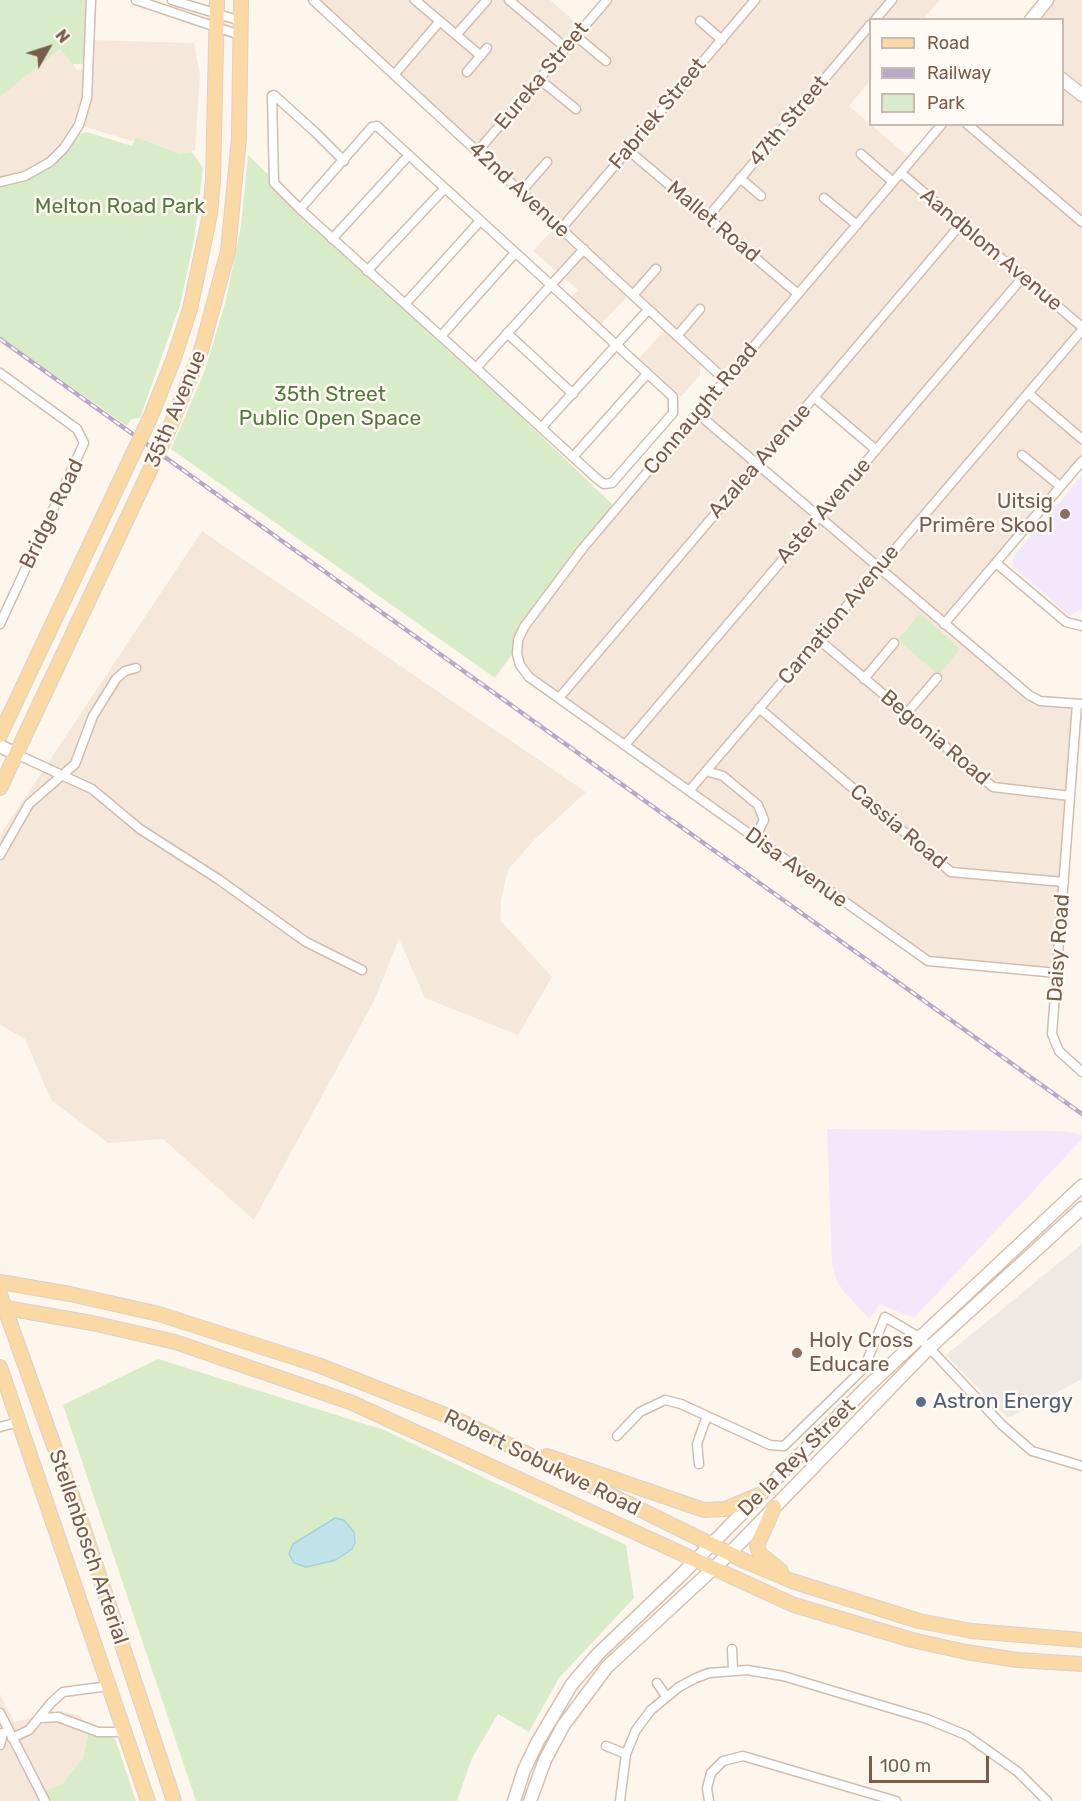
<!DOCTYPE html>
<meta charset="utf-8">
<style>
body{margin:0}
#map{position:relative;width:1082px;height:1801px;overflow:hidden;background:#fdf6ec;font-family:Rubik,sans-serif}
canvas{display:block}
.legend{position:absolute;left:869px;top:18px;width:195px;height:108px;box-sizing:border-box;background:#fffaf3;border:2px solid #cabbb1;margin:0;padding:8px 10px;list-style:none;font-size:18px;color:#7a5c4d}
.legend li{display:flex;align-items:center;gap:12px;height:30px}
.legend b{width:30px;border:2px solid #cabbb1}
.north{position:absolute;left:18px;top:18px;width:60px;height:60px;-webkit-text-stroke:4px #fffaf3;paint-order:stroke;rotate:51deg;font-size:16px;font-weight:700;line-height:24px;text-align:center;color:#7a5c4d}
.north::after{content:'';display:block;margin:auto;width:21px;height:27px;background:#7a5c4d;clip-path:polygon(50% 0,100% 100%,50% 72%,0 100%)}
.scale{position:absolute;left:869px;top:1756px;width:120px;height:27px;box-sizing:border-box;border:3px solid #7a5c4d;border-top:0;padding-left:8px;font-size:18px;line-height:21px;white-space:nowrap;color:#7a5c4d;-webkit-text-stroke:4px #fffaf3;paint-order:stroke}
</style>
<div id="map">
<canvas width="1082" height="1801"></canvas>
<ul class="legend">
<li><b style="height:8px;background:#fbd9a5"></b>Road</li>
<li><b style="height:8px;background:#b9a8c9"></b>Railway</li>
<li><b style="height:16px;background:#d8ecc9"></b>Park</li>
</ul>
<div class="north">N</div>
<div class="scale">100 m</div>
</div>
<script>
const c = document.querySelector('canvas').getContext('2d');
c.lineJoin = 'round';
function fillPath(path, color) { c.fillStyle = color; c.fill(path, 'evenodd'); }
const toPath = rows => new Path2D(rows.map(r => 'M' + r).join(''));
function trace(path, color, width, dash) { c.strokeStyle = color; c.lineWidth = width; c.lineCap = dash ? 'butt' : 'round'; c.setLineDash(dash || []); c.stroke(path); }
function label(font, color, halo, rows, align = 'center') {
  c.font = font + ' Rubik,sans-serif'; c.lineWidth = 5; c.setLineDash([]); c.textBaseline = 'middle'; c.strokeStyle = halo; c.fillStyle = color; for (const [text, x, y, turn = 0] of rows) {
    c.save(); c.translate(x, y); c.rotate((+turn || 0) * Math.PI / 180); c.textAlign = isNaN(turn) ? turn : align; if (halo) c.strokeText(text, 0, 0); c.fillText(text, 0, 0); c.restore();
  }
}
fillPath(toPath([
 [313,0,550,0,582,28,606,0,940,0,923,19,870,20,870,81,849,106,911,159,941,125,1062,124,1062,20,1030,19,1047,0,1082,0,1082,461,944,623,1029,695,1077,704,1057,973,934,964,520,667,520,631,724,380,704,362,700,367,700,375,681,397,638,359,667,328,630,294,600,325,571,297,578,290,533,251,557,225],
 [815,398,876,450,818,516,758,465],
 [90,40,194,43,200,75,195,150,186,155,180,154,139,138,132,141,79,125,41,167,0,182,0,97,60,49,77,70,89,67],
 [202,531,586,792,534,840,508,870,501,900,500,920,552,977,518,1035,425,998,399,939,374,1001,254,1220,163,1139,108,1143,51,1100,25,1039,0,1025,0,835],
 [0,1694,14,1722,60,1711,81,1716,89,1732,83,1758,62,1784,46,1791,51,1801,0,1801]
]), '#f5e8da');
fillPath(toPath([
 [1082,1244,1082,1379,1008,1418,946,1355]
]), '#efe9e4');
fillPath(toPath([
 [1082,475,1082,609,1069,616,1013,566,1012,562,1014,556],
 [827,1129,1065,1131,1082,1135,1082,1139,914,1318,879,1304,870,1319,844,1292,836,1280,832,1263]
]), '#f3e8fa');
fillPath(toPath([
 [0,0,86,0,85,61,82,64,72,64,60,49,0,97],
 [87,132,132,146,135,139,139,138,180,154,192,152,203,168,194,240,180,305,140,418,131,419,127,426,0,337,0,186,41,173,63,156,80,134],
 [248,155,613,505,534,605,517,632,513,653,495,678,171,449,205,370,226,300,241,226],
 [920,613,960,649,939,675,898,640],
 [158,1359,384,1430,626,1545,634,1598,559,1678,529,1732,498,1714,472,1758,457,1801,196,1801,63,1405],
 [89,1732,115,1738,136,1801,51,1801,45,1791,62,1784,83,1758]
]), '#d8ecc9');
const water = toPath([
 [335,1518,344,1520,354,1532,355,1543,352,1549,336,1560,315,1565,306,1567,294,1563,289,1554,293,1544,335,1518]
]);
fillPath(water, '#bfe3e8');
trace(water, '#a5d3da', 1.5);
const street = toPath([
 [136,0,240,35],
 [172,0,241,21],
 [313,0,725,380],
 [415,0,481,56],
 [509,0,566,48],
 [875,20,892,0],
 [700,21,722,40],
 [456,35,487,0],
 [576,36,606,61],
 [467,72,487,48],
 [394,75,440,21],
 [539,79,576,109],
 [942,124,583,548,524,627,518,640,517,654,520,665,529,677,928,961,1057,973],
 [967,124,1082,222],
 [628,150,798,294],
 [477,152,607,0],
 [861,154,893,182],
 [901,173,1082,327],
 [740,178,761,196],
 [0,182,25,176,50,162,64,148,79,125,87,98,91,0],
 [521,192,547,162],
 [824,198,857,225],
 [300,209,274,183,272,96,274,95,315,132,344,161],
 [707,218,870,25],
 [561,229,755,0],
 [332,239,409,155],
 [367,271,444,189],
 [551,285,673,397,673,413,612,483,604,484,596,478,476,368,551,285],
 [633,295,656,269],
 [405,304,480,221],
 [507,333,573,394],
 [441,336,515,253],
 [677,336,700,309],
 [476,368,300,209,372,127,377,126,551,285,584,249],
 [0,373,77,429,84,443,0,624],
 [1028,393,1082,439],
 [815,398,876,450],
 [697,413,1029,695,1040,701,1082,704],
 [541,428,648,310],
 [1022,455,1060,486],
 [573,457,647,374],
 [996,563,1066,622,1082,626],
 [944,624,1082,461],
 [818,639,993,787,1070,796],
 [864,679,894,643],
 [559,698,961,224],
 [1077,704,1052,1034,1059,1051,1082,1072],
 [759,708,951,872,1064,882],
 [906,714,937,678],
 [625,745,1023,277],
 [16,754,92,789,140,829,218,879,306,942,362,970],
 [706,771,723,776,758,805,764,820,755,838],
 [689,791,1082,330],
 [0,855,29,804,75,764,93,716,116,679,125,671,136,668],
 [0,1427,19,1422],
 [617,1436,640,1412,665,1400,681,1404,770,1445,784,1446,864,1368,885,1317,919,1337,1002,1425,1032,1451,1082,1466],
 [699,1464,697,1444,707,1416],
 [732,1649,733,1670],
 [657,1683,666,1696],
 [0,1713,45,1801],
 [41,1718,58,1717,98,1732,125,1732],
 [12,1738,29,1730,51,1703,63,1692,109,1686],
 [0,1745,3,1733],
 [606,1746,626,1754],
 [620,1801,626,1754,636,1730,651,1710,679,1687,696,1678,709,1673,747,1670,783,1676,927,1719,966,1735,1018,1772,1047,1801],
 [709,1801,707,1788,711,1773,723,1761,743,1756,896,1801]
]);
const secondary = toPath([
 [1031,20,1047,0],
 [1062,79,1082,95],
 [0,746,16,754],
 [514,1801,524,1770,538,1741,572,1684,598,1654,681,1575,864,1390,1082,1186],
 [530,1801,545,1760,563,1726,607,1667,730,1553,929,1348,1082,1208]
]);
const primary = toPath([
 [150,418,174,358,190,309,210,214,213,180,217,0],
 [170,427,201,351,228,251,239,138,241,0],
 [0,735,130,460],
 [0,788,142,487],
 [0,1282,70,1294,159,1314,318,1365,458,1420,747,1562,792,1581,919,1621,972,1631,1082,1640],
 [0,1295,81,1521,174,1801],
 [0,1307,92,1323,175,1342,350,1402,794,1605,912,1640,966,1652,1017,1660,1082,1664],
 [0,1367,148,1801],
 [547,1456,704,1510,725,1509,759,1495],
 [774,1507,757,1546,760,1554,781,1571]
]);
trace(street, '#d1beb0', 11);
trace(secondary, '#d6c0b0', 15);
trace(primary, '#dad1cd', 16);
trace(street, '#fff', 8);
trace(secondary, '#fff', 12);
trace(primary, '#fbd9a5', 14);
const rail = toPath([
 [0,339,1082,1114]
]);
trace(rail, '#b9a8c9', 4.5);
trace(rail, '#fffaf3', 2, [7]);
const primaryBridge = toPath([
 [130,460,150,418],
 [142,487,170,427]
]);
trace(primaryBridge, '#dad1cd', 16, []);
trace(primaryBridge, '#fbd9a5', 14);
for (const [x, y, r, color] of [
 [1065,514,6,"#8d6e63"],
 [797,1353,6,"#8d6e63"],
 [921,1402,6,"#5c6f8a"]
]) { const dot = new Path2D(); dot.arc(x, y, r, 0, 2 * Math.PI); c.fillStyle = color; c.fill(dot); trace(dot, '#fffaf3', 2); }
label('21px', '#7a5c4d', '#fffaf3', [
 ["Eureka Street",542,76,-50],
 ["Fabriek Street",658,114,-50],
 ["47th Street",789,121,-50],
 ["42nd Avenue",519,190,43],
 ["Mallet Road",713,222,40],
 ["Aandblom Avenue",991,250,40],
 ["35th Avenue",176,409,-67],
 ["Connaught Road",701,409,-50],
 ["Azalea Avenue",760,461,-49],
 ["Aster Avenue",824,511,-49],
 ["Bridge Road",52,514,-64],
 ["Carnation Avenue",839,615,-50],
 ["Begonia Road",935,738,40],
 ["Cassia Road",898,827,40],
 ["Disa Avenue",796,868,36],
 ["Daisy Road",1059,948,-86],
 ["De la Rey Street",797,1458,-45],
 ["Robert Sobukwe Road",542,1463,26],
 ["Stellenbosch Arterial",88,1547,71]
]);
label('21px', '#537a41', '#fffaf3', [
 ["Melton Road Park",120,207],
 ["35th Street",330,395],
 ["Public Open Space",330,419]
]);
label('21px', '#785e54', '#fffaf3', [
 ["Uitsig",1053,502],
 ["Primêre Skool",1053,526],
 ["Holy Cross",809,1341,"left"],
 ["Educare",809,1365,"left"]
], 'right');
label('21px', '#4e5e75', '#fffaf3', [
 ["Astron Energy",933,1402]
], 'left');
</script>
